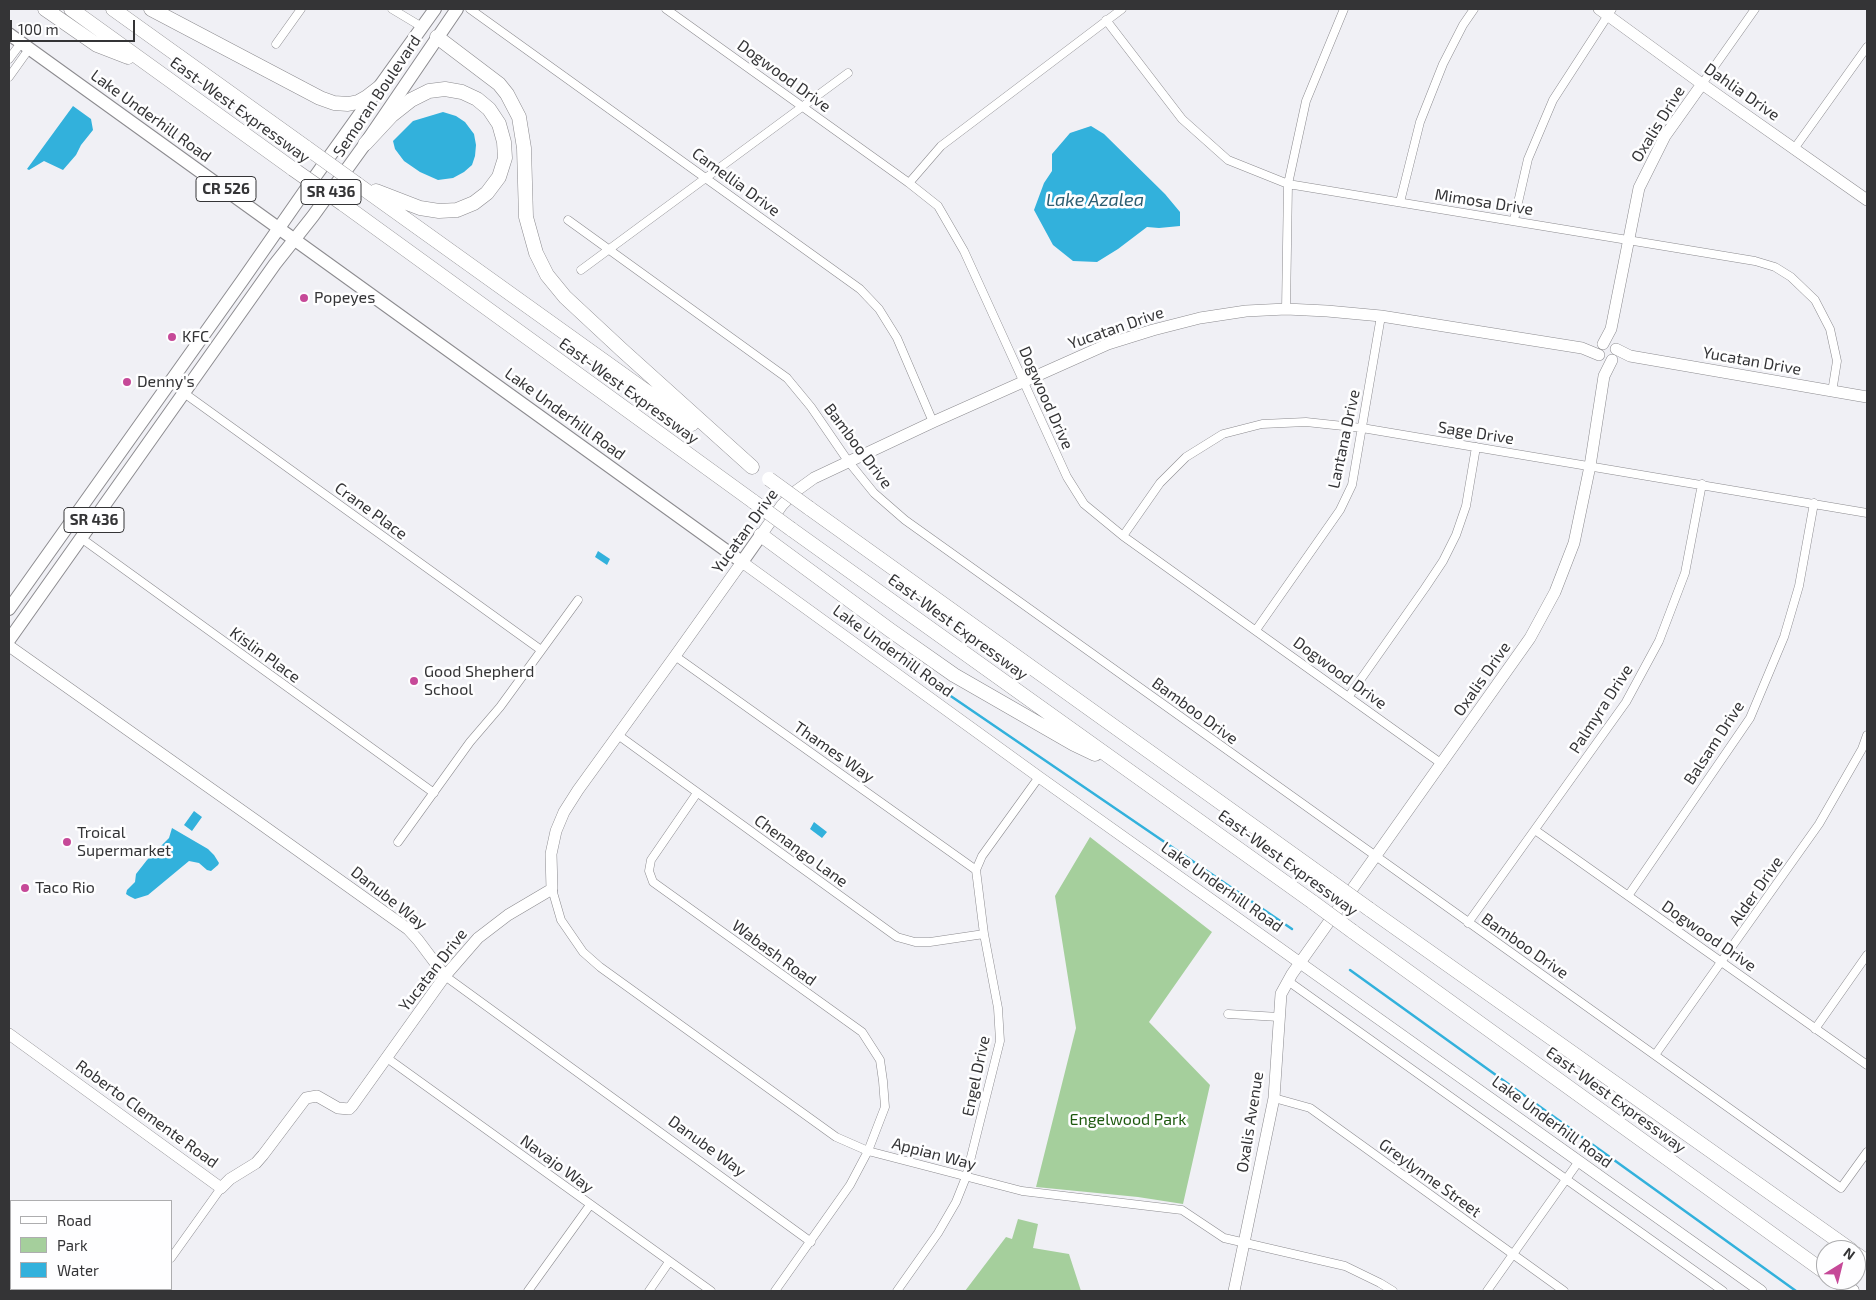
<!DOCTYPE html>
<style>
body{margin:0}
#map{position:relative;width:1876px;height:1300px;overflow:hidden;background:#f0f0f5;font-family:"Exo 2",sans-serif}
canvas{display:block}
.frame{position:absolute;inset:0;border:10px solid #343436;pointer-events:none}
.legend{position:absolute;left:10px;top:1200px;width:162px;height:90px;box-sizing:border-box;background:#fefeff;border:1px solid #adadaf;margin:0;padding:6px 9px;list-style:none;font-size:15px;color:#343436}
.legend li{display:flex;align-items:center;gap:10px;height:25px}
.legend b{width:25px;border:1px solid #adadaf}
.north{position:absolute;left:1816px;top:1240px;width:50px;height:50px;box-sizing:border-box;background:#fefeff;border:1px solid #adadaf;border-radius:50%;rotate:36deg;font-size:14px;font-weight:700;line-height:20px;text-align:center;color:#343436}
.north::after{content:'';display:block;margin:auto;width:18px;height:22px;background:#c64998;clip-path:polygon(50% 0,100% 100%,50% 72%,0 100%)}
.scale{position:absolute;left:10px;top:20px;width:125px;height:22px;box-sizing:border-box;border:2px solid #343436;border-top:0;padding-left:6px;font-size:15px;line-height:18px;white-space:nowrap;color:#343436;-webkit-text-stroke:4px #fefeff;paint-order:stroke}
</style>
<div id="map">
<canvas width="1876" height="1300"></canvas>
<div class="frame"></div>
<ul class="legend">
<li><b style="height:6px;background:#fff"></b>Road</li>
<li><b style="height:14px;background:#a5cf9c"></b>Park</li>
<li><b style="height:14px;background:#32b1dc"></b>Water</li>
</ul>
<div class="north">N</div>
<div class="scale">100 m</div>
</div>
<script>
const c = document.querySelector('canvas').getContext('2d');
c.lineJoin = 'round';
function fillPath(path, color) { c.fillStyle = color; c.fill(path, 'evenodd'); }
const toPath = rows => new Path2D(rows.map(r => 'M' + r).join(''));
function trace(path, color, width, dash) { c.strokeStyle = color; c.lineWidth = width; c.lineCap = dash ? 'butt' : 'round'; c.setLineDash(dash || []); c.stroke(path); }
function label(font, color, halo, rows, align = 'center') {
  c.font = font + ' "Exo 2",sans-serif'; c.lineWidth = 5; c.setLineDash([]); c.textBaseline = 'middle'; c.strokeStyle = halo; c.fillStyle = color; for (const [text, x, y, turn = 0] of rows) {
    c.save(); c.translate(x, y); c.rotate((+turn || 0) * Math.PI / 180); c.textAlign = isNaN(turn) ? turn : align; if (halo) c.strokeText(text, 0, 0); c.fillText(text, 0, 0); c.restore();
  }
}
fillPath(toPath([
 [1090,837,1212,932,1149,1022,1210,1085,1183,1204,1138,1197,1036,1187,1076,1028,1055,896],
 [1018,1219,1038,1224,1033,1248,1069,1254,1081,1291,965,1291,1006,1237,1012,1239]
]), '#a5cf9c');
fillPath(toPath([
 [73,106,91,119,93,130,81,145,76,155,63,170,44,161,29,170,27,169],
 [443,112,456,116,465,122,474,134,476,145,475,156,472,165,464,172,453,178,438,180,420,172,404,161,395,149,393,141,413,121],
 [1091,126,1104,134,1165,194,1180,212,1180,226,1159,228,1147,227,1118,249,1097,262,1073,261,1053,245,1034,210,1044,183,1052,171,1052,154,1070,133],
 [598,551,610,559,607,565,595,557],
 [194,811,202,817,192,831,184,825],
 [814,822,827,832,822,838,810,829],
 [172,828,208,849,214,855,219,863,218,865,211,871,207,870,199,863,189,861,148,895,135,899,129,896,126,894,127,890,135,882,136,874,147,860,169,838]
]), '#32b1dc');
trace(toPath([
 [936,686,1292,929],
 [1350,970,1796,1291]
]), '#32b1dc', 2.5);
const street = toPath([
 [392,9,422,27],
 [470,9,860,289,879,309,897,338,933,422],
 [666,9,909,183,938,206,964,251,1067,477,1084,504,1123,536,1442,764],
 [1106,20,1182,119,1228,160,1288,184,1755,261,1775,267,1791,277,1815,300,1830,329,1837,361,1832,392],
 [276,44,301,9],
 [9,59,21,43],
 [9,77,29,49],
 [1702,84,1755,9],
 [1794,149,1867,47],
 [909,183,941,146,1122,9],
 [1400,202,1420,122,1443,64,1463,25,1474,9],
 [568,220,787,378,811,407,848,461,874,493,905,520,1841,1188,1867,1152],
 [1514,220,1528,159,1553,100,1612,9],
 [581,270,848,73],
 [1286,309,1288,184,1306,101,1344,9],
 [184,393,541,650],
 [1123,536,1160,483,1186,457,1223,434,1262,424,1306,422,1362,428,1867,513],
 [81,538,434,793],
 [1256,630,1340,510,1352,485,1381,316],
 [675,656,976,870],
 [1349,696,1425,588,1443,561,1456,535,1466,506,1476,447],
 [618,735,897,937,915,942,930,942,984,934],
 [697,793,651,860,649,871,653,882,862,1032,880,1060,883,1081,885,1107,868,1151,850,1185,775,1291],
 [1535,830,1867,1065],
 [398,842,470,742,500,707,578,600],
 [552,889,561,920,583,952,600,967,836,1137,868,1151,1022,1191,1182,1210,1224,1238,1345,1266,1380,1283,1393,1291],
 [1628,896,1750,718,1784,637,1799,586,1814,503],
 [1468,923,1626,702,1659,641,1685,573,1702,484],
 [445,976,811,1242],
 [1288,981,1723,1291],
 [1228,1014,1279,1017],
 [1815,1029,1867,955],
 [1655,1055,1819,824,1862,749,1867,735],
 [387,1058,711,1291],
 [1274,1098,1310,1108,1564,1291],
 [171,1258,221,1188],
 [147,1291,149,1289],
 [528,1291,590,1205],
 [649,1291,669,1262],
 [897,1291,938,1233,956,1202,966,1177,1000,1041,998,1008,984,934,976,870,982,856,1039,777],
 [1487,1291,1579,1161]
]);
const secondary = toPath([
 [1599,9,1702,84,1867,200],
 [1603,344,1611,329,1639,188,1665,136,1702,84],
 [1616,349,1630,356,1867,397],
 [761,535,782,505,796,491,814,478,933,422,1108,344,1153,330,1200,318,1246,311,1286,309,1327,311,1381,316,1582,348,1599,355],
 [9,646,258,822,408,929,418,940,445,976],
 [9,1034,221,1188,230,1179,256,1163,263,1155,306,1098,317,1096,338,1108,349,1109,352,1106,445,976,478,938,508,915,552,889,551,854,556,831,564,812,578,790,675,656,742,562,1039,777,1761,1291],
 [1234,1291,1274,1098,1281,994,1292,974,1530,638,1555,592,1574,543,1590,466,1604,376,1612,360]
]);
const primary = toPath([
 [9,34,742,562,761,535],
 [9,609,242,281,304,192,435,9],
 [9,640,275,264,313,216,365,144,457,9]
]);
const highway = toPath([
 [45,9,97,45,128,57],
 [71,9,293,169],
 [113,9,307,148],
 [151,9,320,98,334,103,348,104,358,102,367,97,380,87],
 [437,37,499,84,507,94,519,117,524,148,526,217,536,253,547,275,565,297,622,350,752,467],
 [365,144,392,115,411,100,429,91,445,89,462,92,477,99,489,109,499,124,504,142,505,158,499,177,487,193,474,203,457,210,439,211,420,208,376,191],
 [357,184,692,424],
 [343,204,754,502],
 [809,508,1330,881],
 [791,529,1314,903],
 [761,535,890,630,954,675,1074,744,1095,754],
 [1369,909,1851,1250],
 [1352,931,1826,1273],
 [1856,1254,1867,1262],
 [1836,1280,1852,1291]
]);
trace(street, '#8c8b8f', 9);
trace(secondary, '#8c8b8f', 12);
trace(primary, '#8c8b8f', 14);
trace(highway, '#8c8b8f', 15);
trace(street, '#fff', 8);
trace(secondary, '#fff', 11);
trace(primary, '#fff', 12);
trace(highway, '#fff', 14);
const highwayBridge = toPath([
 [307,148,357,184],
 [293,169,343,204],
 [769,479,809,508],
 [754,502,791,529],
 [1330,881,1369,909],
 [1314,903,1352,931]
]);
trace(highwayBridge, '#8c8b8f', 15, []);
trace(highwayBridge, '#fff', 14);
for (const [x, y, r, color] of [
 [304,298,5,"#c64998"],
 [172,337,5,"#c64998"],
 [127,382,5,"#c64998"],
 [414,681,5,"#c64998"],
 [67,842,5,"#c64998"],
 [25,888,5,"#c64998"]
]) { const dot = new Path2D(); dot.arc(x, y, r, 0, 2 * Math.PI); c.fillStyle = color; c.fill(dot); trace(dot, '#fefeff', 2); }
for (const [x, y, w] of [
 [226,189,60],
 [331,192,60],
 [94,520,60]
]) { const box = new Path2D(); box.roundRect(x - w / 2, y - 12.5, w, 25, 4); c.fillStyle = '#fefeff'; c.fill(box); trace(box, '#343436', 1); }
label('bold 15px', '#343436', null, [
 ["CR 526",226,189],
 ["SR 436",331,192],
 ["SR 436",94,520]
]);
label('16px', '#343436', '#fefeff', [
 ["Dogwood Drive",784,76,36],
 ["Dahlia Drive",1742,92,35],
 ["Semoran Boulevard",377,96,-56],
 ["East-West Expressway",240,110,36],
 ["Lake Underhill Road",151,116,36],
 ["Oxalis Drive",1658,124,-58],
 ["Camellia Drive",736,182,36],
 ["Mimosa Drive",1484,202,9],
 ["Yucatan Drive",1116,328,-19],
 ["Yucatan Drive",1752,361,10],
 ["East-West Expressway",629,391,36],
 ["Dogwood Drive",1046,398,66],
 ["Lake Underhill Road",565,414,36],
 ["Sage Drive",1476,433,9],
 ["Lantana Drive",1344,439,-78],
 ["Bamboo Drive",858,446,53],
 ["Crane Place",371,511,36],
 ["Yucatan Drive",745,531,-54],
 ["East-West Expressway",958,627,36],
 ["Lake Underhill Road",893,651,36],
 ["Kislin Place",265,655,36],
 ["Dogwood Drive",1340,673,36],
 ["Oxalis Drive",1482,679,-55],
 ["Palmyra Drive",1601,709,-57],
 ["Bamboo Drive",1195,711,36],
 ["Balsam Drive",1714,743,-57],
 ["Thames Way",834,752,35],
 ["Chenango Lane",801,851,36],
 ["East-West Expressway",1288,863,36],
 ["Lake Underhill Road",1222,887,35],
 ["Alder Drive",1756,891,-55],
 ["Danube Way",389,898,38],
 ["Dogwood Drive",1709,936,35],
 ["Bamboo Drive",1525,946,35],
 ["Wabash Road",774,953,36],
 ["Yucatan Drive",433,970,-52],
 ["Engel Drive",976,1076,-78],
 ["East-West Expressway",1616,1100,36],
 ["Roberto Clemente Road",147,1114,36],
 ["Oxalis Avenue",1250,1122,-81],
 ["Lake Underhill Road",1552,1122,36],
 ["Danube Way",707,1146,36],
 ["Appian Way",934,1154,15],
 ["Navajo Way",557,1164,36],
 ["Greylynne Street",1430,1178,36]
]);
label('16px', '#343436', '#fefeff', [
 ["Popeyes",314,298],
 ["KFC",182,337],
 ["Denny's",137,382],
 ["Good Shepherd",424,672],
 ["School",424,690],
 ["Troical",77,833],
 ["Supermarket",77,851],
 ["Taco Rio",35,888]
], 'left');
label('16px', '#1d590e', '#fefeff', [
 ["Engelwood Park",1128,1120]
]);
label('italic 18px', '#2d5e71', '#fefeff', [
 ["Lake Azalea",1095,200]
]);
</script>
